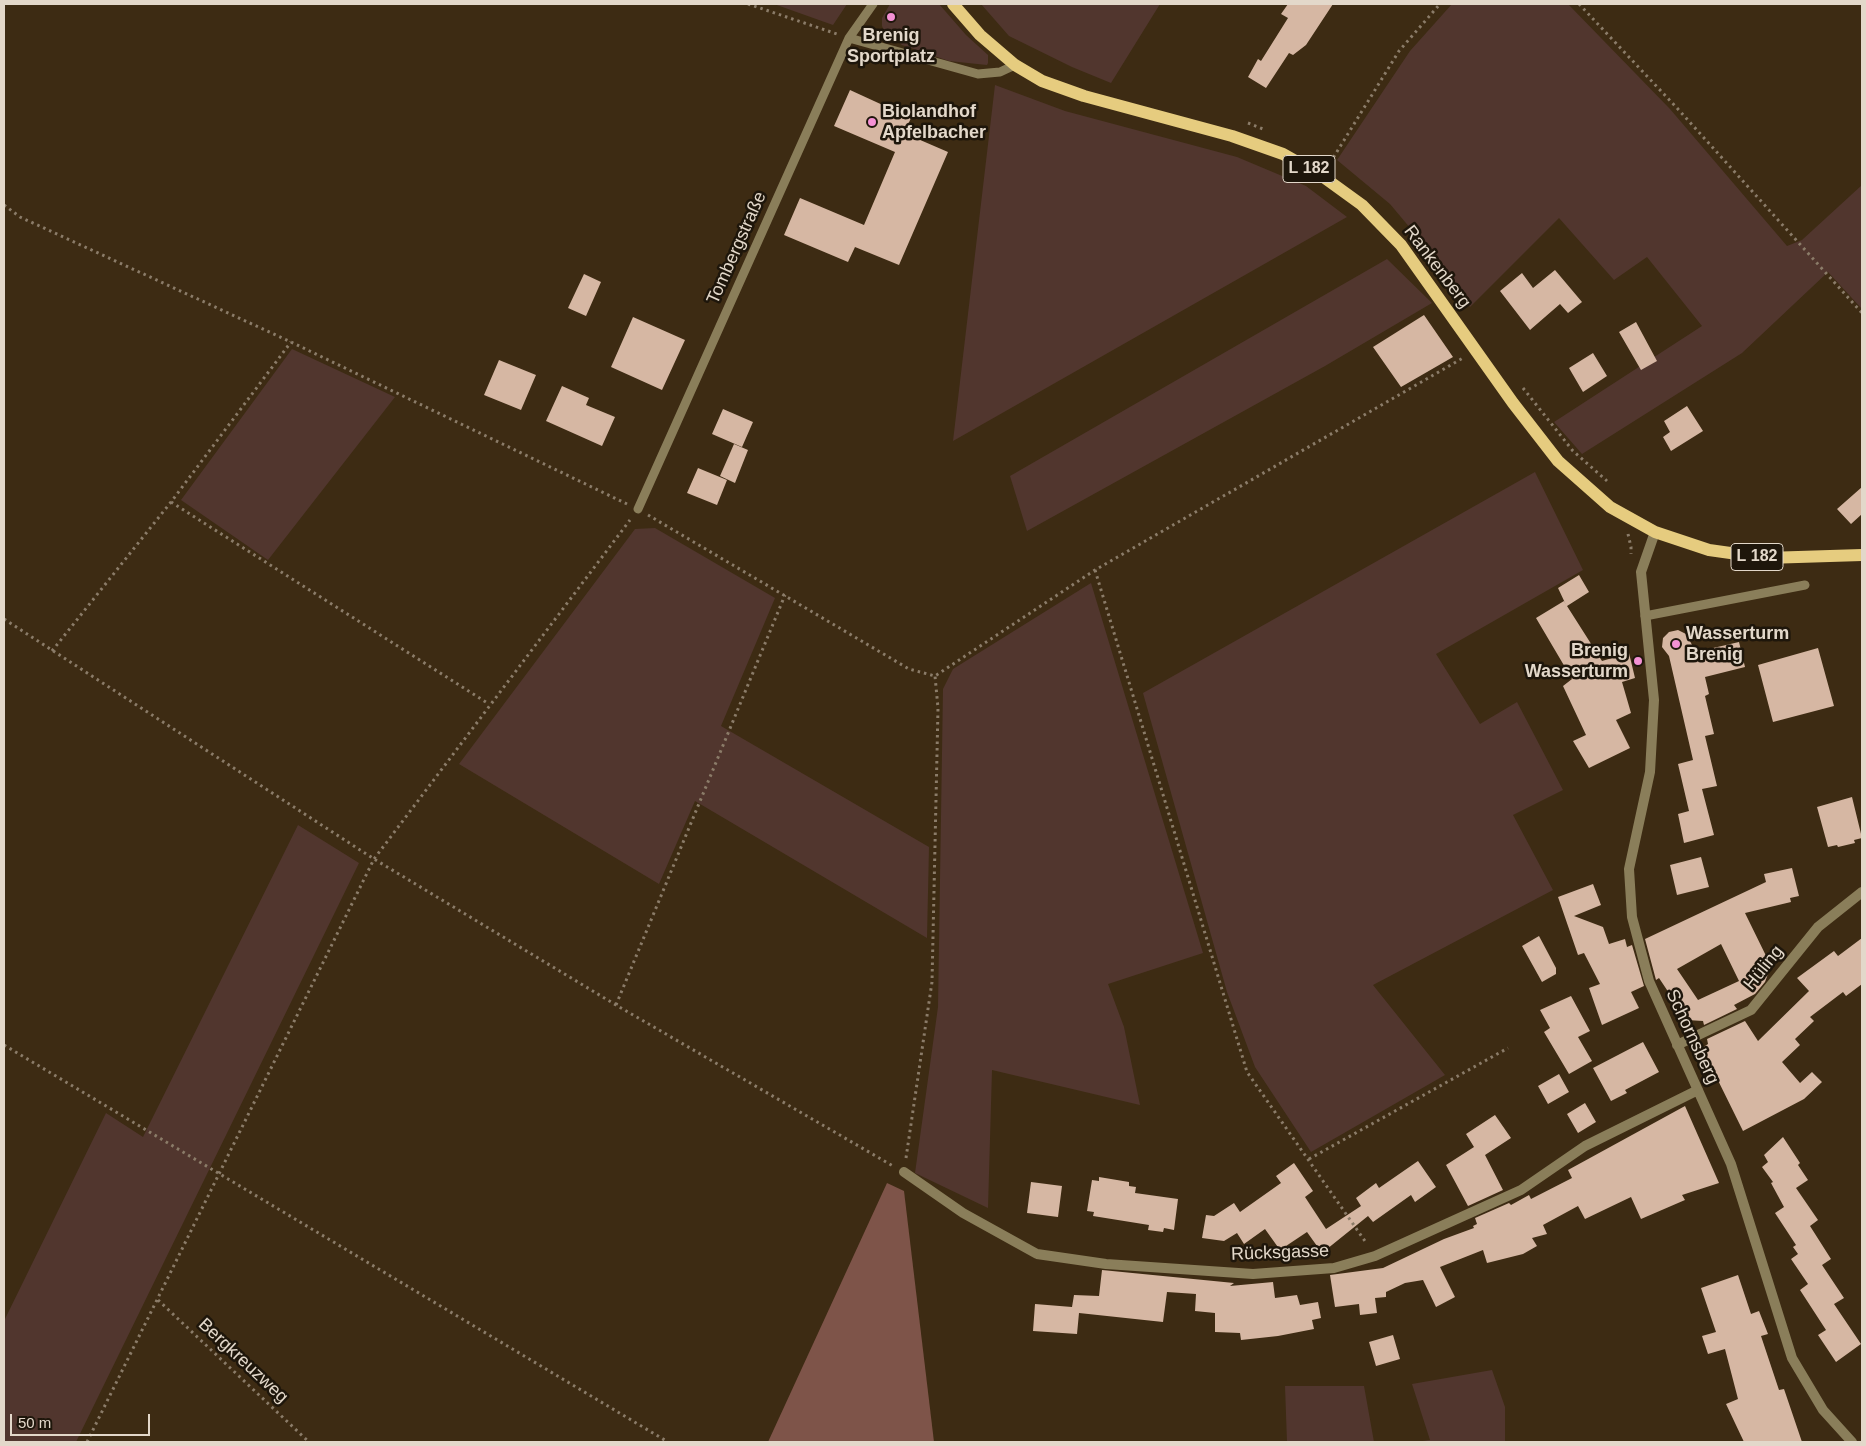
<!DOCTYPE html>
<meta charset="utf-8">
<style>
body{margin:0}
#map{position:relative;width:1866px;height:1446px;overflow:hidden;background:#3d2b13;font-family:Helvetica,sans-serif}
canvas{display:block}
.frame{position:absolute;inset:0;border:5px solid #e3d8ca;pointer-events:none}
.scale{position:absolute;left:10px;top:1414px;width:140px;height:22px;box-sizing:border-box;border:2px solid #e3d8ca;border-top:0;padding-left:6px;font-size:15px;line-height:18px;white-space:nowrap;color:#e3d8ca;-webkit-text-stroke:4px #1e160b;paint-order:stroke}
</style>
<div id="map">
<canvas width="1866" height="1446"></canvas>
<div class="frame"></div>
<div class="scale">50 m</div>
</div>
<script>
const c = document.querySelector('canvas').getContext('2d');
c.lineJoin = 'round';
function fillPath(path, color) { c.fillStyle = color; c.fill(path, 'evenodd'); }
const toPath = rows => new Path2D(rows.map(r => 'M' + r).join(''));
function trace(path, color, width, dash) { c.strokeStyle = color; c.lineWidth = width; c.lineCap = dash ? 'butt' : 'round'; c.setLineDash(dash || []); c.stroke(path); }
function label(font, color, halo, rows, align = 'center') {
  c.font = font + ' Helvetica,sans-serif'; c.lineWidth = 5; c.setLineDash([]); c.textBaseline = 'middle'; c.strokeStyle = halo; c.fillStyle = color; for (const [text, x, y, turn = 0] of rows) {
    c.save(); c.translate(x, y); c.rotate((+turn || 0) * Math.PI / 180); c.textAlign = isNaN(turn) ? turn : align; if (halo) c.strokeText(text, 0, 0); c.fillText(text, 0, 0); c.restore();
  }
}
fillPath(toPath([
 [774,4,847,4,833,25],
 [890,4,939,4,966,35,988,55,988,63,987,65,949,61,902,45,884,31,882,26,882,18],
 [981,4,1160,4,1111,83,1072,67,1009,36],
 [1452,4,1568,4,1670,109,1787,246,1802,240,1862,185,1862,309,1828,272,1742,353,1582,454,1554,422,1702,326,1647,257,1614,280,1559,218,1470,307,1442,266,1390,204,1337,160,1410,51],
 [995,85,1065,111,1237,157,1306,186,1347,217,953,441],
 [1387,259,1432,303,1325,366,1027,531,1010,476],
 [292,349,395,397,268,560,181,500],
 [1535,472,1583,570,1436,654,1480,724,1517,702,1563,790,1513,815,1553,890,1373,985,1445,1075,1311,1152,1255,1067,1227,992,1143,693],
 [655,528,775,598,721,726,929,847,927,938,695,801,659,884,459,764,635,529],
 [1091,583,1203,953,1108,984,1124,1027,1140,1105,992,1070,988,1208,915,1173,938,1007,943,689,953,669],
 [298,825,359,863,76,1442,4,1442,4,1321,106,1113,143,1137],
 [1492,1370,1505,1407,1505,1442,1415,1442,1430,1440,1412,1384],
 [1285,1386,1364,1386,1374,1442,1287,1442]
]), '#51362e');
fillPath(toPath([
 [887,1183,904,1191,934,1442,768,1442]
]), '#7e5449');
fillPath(toPath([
 [1288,4,1333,4,1306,45,1293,55,1289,53,1266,88,1248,77,1258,59,1261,61,1288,18,1281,14],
 [850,90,911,118,904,133,948,152,899,265,855,247,848,262,784,235,800,198,864,225,895,152,834,126],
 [1555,270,1582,302,1568,313,1560,304,1530,330,1500,291,1522,273,1533,288],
 [584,274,601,282,586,316,568,308],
 [1424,315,1453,357,1401,387,1373,347],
 [633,317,685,340,662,390,611,367],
 [1636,322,1657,361,1641,370,1619,332],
 [1593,353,1607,376,1583,392,1569,368],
 [499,360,536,375,521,410,484,395],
 [562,386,589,398,586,405,615,417,602,446,546,421],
 [1687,406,1703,431,1671,451,1663,437,1670,432,1664,421],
 [723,409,753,422,742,447,712,434],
 [734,444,748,450,735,483,720,476],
 [698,468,727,480,717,505,687,493],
 [1862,487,1862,514,1851,524,1837,509],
 [1579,575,1589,592,1567,606,1602,661,1629,653,1635,678,1622,682,1631,713,1616,720,1630,748,1589,768,1573,741,1586,735,1563,686,1572,679,1536,618,1564,601,1566,605,1558,588],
 [1678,630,1686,634,1696,652,1739,642,1745,667,1705,677,1709,694,1705,696,1714,734,1705,736,1717,786,1702,789,1714,835,1684,843,1678,814,1689,811,1678,764,1693,760,1669,656,1662,647,1663,638,1669,632],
 [1818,648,1834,706,1773,722,1758,665],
 [1852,797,1862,838,1854,840,1855,843,1838,847,1837,845,1828,847,1817,807],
 [1701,857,1709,887,1677,895,1670,865],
 [1792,868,1799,896,1790,898,1791,902,1745,913,1771,966,1765,982,1755,994,1734,1005,1737,1009,1704,1025,1703,1021,1687,1020,1659,978,1656,980,1645,939,1766,882,1764,874],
 [1721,944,1739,981,1698,1000,1677,969],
 [1593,884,1601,905,1574,916,1603,927,1609,944,1625,939,1627,947,1632,945,1644,986,1631,992,1639,1008,1602,1025,1589,988,1600,984,1584,953,1578,955,1558,897],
 [1539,936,1556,968,1556,974,1542,982,1522,946],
 [1862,938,1862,984,1846,996,1843,992,1810,1017,1814,1021,1795,1039,1800,1045,1782,1062,1800,1083,1812,1072,1822,1082,1804,1099,1743,1131,1702,1048,1708,1044,1707,1039,1745,1021,1758,1041,1809,991,1797,978,1834,951,1838,956],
 [1571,996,1590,1031,1578,1037,1592,1061,1569,1074,1544,1032,1550,1028,1540,1010],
 [1643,1042,1659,1072,1625,1090,1627,1093,1611,1101,1593,1068],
 [1559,1074,1569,1092,1548,1104,1538,1086],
 [1585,1103,1596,1122,1578,1133,1567,1114],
 [1685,1106,1719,1183,1682,1195,1685,1200,1641,1219,1631,1197,1585,1219,1578,1206,1543,1225,1547,1234,1532,1238,1537,1246,1523,1254,1487,1263,1483,1250,1440,1267,1455,1297,1436,1307,1423,1280,1405,1283,1386,1292,1386,1297,1375,1298,1377,1313,1360,1315,1359,1304,1335,1307,1330,1275,1383,1268,1444,1239,1474,1228,1473,1226,1477,1224,1475,1218,1509,1203,1511,1205,1529,1195,1531,1199,1572,1178,1568,1170],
 [1495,1115,1511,1138,1485,1155,1503,1190,1468,1206,1446,1165,1474,1147,1466,1134],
 [1783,1137,1800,1163,1798,1165,1808,1180,1796,1188,1818,1220,1810,1226,1831,1259,1822,1265,1844,1298,1834,1304,1861,1344,1836,1362,1818,1335,1826,1330,1800,1290,1808,1284,1791,1259,1798,1254,1793,1247,1796,1245,1775,1213,1784,1207,1771,1183,1773,1182,1762,1167,1768,1162,1764,1155],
 [1418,1161,1436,1187,1415,1202,1411,1195,1373,1222,1368,1216,1322,1253,1307,1232,1280,1250,1265,1229,1244,1244,1237,1233,1224,1241,1202,1238,1206,1215,1214,1216,1234,1203,1240,1212,1281,1183,1276,1176,1294,1163,1313,1191,1305,1197,1326,1229,1361,1206,1356,1198,1376,1183,1379,1188],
 [1099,1177,1129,1182,1129,1186,1136,1187,1135,1193,1178,1199,1174,1230,1164,1228,1163,1232,1148,1230,1149,1225,1093,1216,1094,1212,1087,1211,1092,1180,1099,1181],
 [1031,1182,1062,1186,1058,1217,1027,1213],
 [1102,1270,1234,1283,1230,1286,1273,1282,1275,1298,1297,1295,1300,1305,1318,1302,1321,1318,1312,1320,1314,1329,1278,1336,1241,1340,1240,1333,1215,1332,1215,1313,1195,1311,1196,1294,1167,1292,1163,1322,1079,1313,1077,1334,1033,1331,1035,1304,1072,1307,1074,1295,1099,1296],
 [1738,1275,1751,1314,1759,1311,1768,1334,1761,1336,1779,1390,1784,1389,1802,1442,1744,1442,1726,1404,1738,1399,1725,1349,1708,1354,1702,1336,1716,1332,1701,1288],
 [1393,1335,1400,1359,1376,1366,1369,1342]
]), '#d6b7a3');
trace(toPath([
 [748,4,837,34],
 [1579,4,1677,108,1862,313],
 [1248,123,1263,129],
 [1330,163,1399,51,1440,4],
 [4,205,20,217,291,342,627,504],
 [1431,257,1447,281],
 [1523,388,1573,451,1607,481],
 [171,502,489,704],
 [648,515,909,669,935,676,1095,570,1463,358],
 [1628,534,1631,547,1631,554],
 [1095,570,1247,1072,1367,1244],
 [4,619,374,859,616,1005,893,1166],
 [52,651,171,502,291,342],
 [616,1005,785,595],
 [4,1045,668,1442],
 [906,1158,932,982,938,708,935,676],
 [1309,1159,1508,1048],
 [158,1300,309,1442],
 [87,1442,374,859,630,520]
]), '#8b7c69', 3, [2.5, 4]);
trace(toPath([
 [849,38,978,74,1000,72,1015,65],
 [638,509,849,38,873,4],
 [1645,616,1805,585]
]), '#8a7e5a', 9);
trace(toPath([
 [1655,532,1641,572,1654,700,1650,772,1629,869,1632,917,1649,981,1731,1164,1792,1358,1823,1410,1852,1442],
 [1677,1045,1751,1010,1818,927,1862,892],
 [904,1172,963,1213,1037,1254,1106,1264,1253,1274,1334,1268,1375,1256,1521,1190,1585,1146,1698,1090]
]), '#8a7e5a', 10);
trace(toPath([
 [953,4,980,35,1015,65,1042,81,1084,96,1232,136,1283,154,1322,176,1362,205,1401,245,1513,403,1558,461,1610,507,1655,532,1709,550,1766,558,1862,555]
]), '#e6cc7f', 12);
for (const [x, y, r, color] of [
 [891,17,5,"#f491d4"],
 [872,122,5,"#f491d4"],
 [1676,644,5,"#f491d4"],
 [1638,661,5,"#f491d4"]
]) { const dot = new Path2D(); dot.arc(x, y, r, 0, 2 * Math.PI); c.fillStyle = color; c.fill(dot); trace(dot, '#1e160b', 2); }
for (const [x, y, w] of [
 [1309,169,52],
 [1757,557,52]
]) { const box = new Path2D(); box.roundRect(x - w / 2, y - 13.5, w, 27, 4); c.fillStyle = '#1e160b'; c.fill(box); trace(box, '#e3d8ca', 1); }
label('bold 16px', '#e3d8ca', null, [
 ["L 182",1309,169],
 ["L 182",1757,557]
]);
label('bold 18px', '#e3d8ca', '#1e160b', [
 ["Brenig",891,36,"center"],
 ["Sportplatz",891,57,"center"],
 ["Biolandhof",882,112],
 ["Apfelbacher",882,133],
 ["Wasserturm",1686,634],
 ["Brenig",1686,655],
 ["Brenig",1628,651,"right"],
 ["Wasserturm",1628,672,"right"]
], 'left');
label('18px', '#e3d8ca', '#1e160b', [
 ["Tombergstraße",737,248,-66],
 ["Rankenberg",1437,267,53],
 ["Hüling",1764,968,-51],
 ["Schornsberg",1692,1037,65],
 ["Rücksgasse",1280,1253,-2],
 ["Bergkreuzweg",243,1361,43]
]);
</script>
